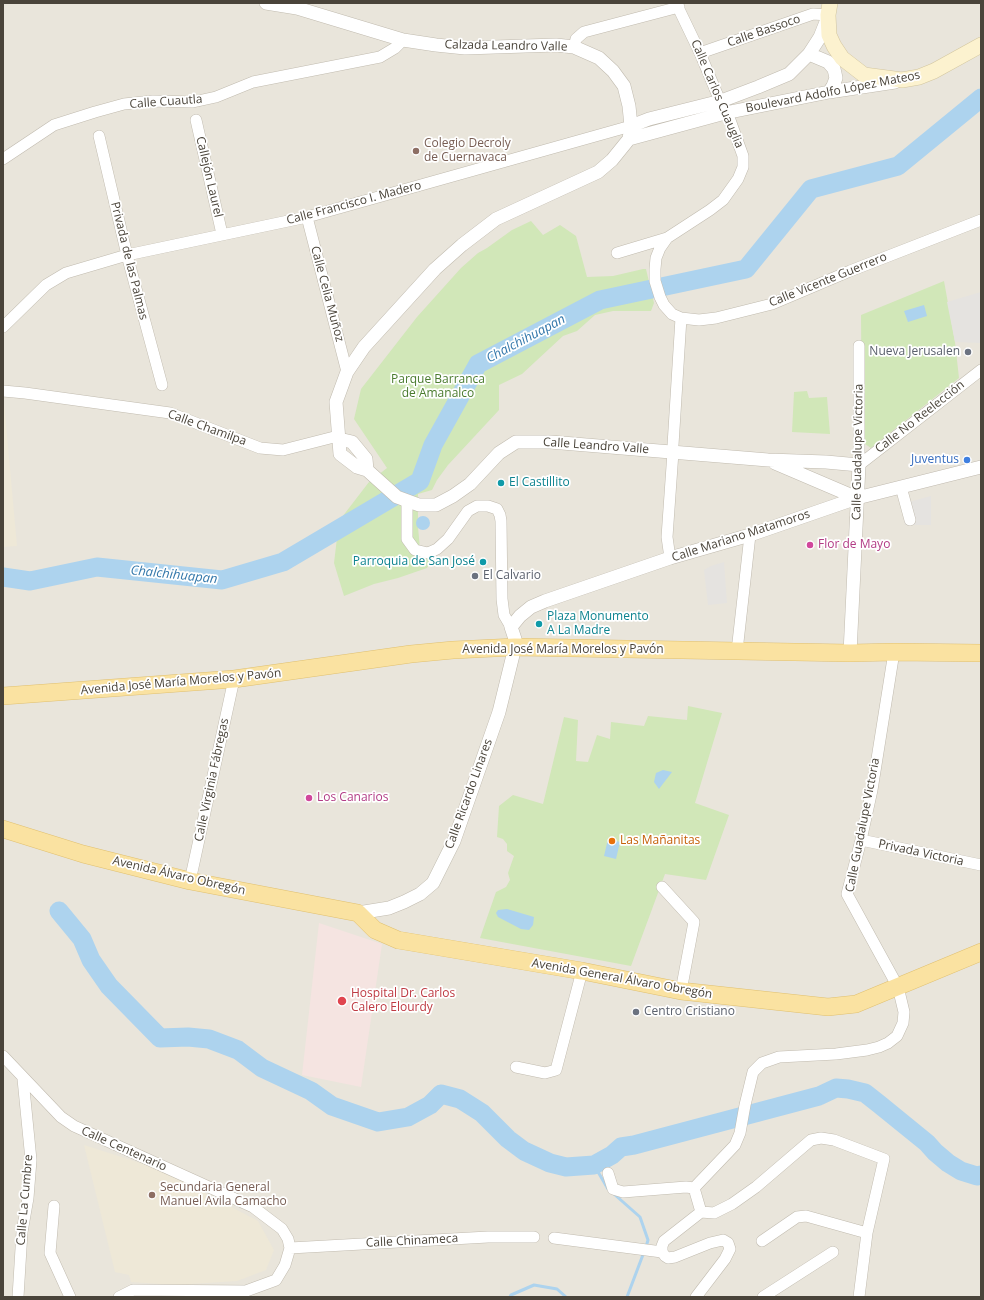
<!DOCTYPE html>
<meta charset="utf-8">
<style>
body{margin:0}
#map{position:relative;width:984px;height:1300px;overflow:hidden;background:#f5f3ec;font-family:"Open Sans",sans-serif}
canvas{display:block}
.frame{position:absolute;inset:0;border:4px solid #4a443a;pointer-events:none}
</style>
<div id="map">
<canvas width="984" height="1300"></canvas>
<div class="frame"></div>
</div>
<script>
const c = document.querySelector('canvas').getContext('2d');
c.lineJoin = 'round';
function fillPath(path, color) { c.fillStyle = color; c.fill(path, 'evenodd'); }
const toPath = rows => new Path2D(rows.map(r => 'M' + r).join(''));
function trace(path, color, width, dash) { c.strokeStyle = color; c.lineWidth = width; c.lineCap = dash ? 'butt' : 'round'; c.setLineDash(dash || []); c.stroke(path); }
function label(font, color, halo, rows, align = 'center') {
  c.font = font + ' "Open Sans",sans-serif'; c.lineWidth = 3.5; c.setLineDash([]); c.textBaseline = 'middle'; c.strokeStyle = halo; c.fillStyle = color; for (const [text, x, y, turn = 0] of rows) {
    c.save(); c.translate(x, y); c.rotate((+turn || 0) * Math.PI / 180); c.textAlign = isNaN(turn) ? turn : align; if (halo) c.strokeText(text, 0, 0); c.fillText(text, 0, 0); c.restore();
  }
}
fillPath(toPath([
 [3,3,981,3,981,1297,3,1297]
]), '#e9e5db');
fillPath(toPath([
 [3,403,4,403,17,546,3,547],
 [84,1145,159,1169,258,1221,274,1250,266,1270,237,1281,175,1285,131,1282,129,1275,115,1272]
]), '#eee8d7');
fillPath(toPath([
 [319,923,382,944,361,1087,302,1075]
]), '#f5e4e1');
fillPath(toPath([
 [531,221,543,235,560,225,576,236,587,277,613,276,643,269,646,269,654,303,651,311,613,311,595,315,577,331,563,336,522,374,499,385,499,410,448,465,437,480,432,490,418,494,418,527,420,549,425,552,431,561,427,568,398,578,374,584,344,596,334,563,339,521,369,482,387,468,354,419,361,389,417,317,461,268,478,253,487,248,512,230],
 [944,281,955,342,959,378,871,448,862,442,861,315],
 [807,391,809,398,827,397,830,434,792,432,794,392],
 [688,706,722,713,695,803,729,815,706,880,665,874,631,966,480,938,496,892,506,887,510,880,508,873,514,856,507,851,507,844,503,839,497,837,499,806,513,795,543,804,564,717,578,720,576,761,588,762,597,735,610,739,611,722,644,726,648,716,687,720]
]), '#d1e7b8');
fillPath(toPath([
 [981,292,981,343,955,342,947,302],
 [931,496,931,525,905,525,902,504],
 [724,562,727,603,708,605,704,570,711,566]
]), '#e5e3e0');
fillPath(toPath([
 [924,305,927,316,908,322,904,311],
 '416 523a7 7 0 1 1 14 0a7 7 0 1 1-14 0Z',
 [663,770,672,772,659,789,654,782,656,773],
 [608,839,620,842,616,859,604,856],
 [507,909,534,917,533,925,529,930,521,929,498,917,496,913,498,910]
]), '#add3ee');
trace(toPath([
 [594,1165,608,1189],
 [614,1194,640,1217,648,1240,646,1247],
 [510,1297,511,1295,534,1285,557,1289,566,1297],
 [627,1297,644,1252]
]), '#add3ee', 3);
trace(toPath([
 [3,577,30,581,97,567,222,580,283,562,420,481,433,445,478,364,600,300,746,269,811,189,898,166,981,98],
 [59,911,82,939,91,960,109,986,160,1038,188,1037,209,1039,238,1050,262,1068,311,1091,332,1106,378,1122,408,1117,430,1105,441,1094,460,1099,482,1113,508,1139,524,1151,550,1163,566,1167,594,1165,612,1155,621,1147,634,1145,819,1096,836,1088,848,1089,865,1093,879,1104,927,1143,935,1152,948,1163,961,1171,977,1176,981,1175]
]), '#add3ee', 19);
const minor = toPath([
 [676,3,700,53,725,113,730,120,743,156,743,167,738,179,723,200,710,210,667,238,660,248,656,258,655,269,655,281,660,297,664,305,672,314,681,318,699,320,716,318,772,304,850,271,981,220],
 [574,47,576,39,584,32,679,7],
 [700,53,813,14,828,15],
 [196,120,222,234],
 [99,136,127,255,162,385],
 [3,159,54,125,95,112,124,104,153,101,193,102,216,97,253,82,380,57,395,48,403,40],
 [307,217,347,372],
 [617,253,667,238],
 [3,327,46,285,66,273,127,255,307,217,631,126],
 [3,391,25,393,170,413,260,448,283,450,338,436],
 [673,445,681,318],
 [859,465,981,370],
 [859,465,859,346],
 [901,487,910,520],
 [407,501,407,539,415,550,428,553,437,549,448,539,468,511,477,506,488,506,497,509,500,515,501,521,502,599,504,615,511,627],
 [670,558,667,537,673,452],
 [737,651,750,535],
 [861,840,981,865],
 [190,881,234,679],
 [662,887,694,922,681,991],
 [3,1056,61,1117,74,1126,253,1207,282,1229,288,1239,290,1248,285,1265,276,1280,246,1291,133,1290,119,1297],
 [516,1067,545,1073,556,1070,582,971],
 [608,1173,613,1189,623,1192,686,1187,694,1188],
 [694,1188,735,1145,740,1133,745,1105,753,1072,762,1063,779,1057,836,1054,867,1050,879,1047,888,1043,897,1036,903,1023,904,1012,898,987,847,894,861,840,872,790,894,652],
 [694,1188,701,1212],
 [54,1206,50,1253,70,1297],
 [701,1212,714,1213,732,1204,756,1187,811,1140,821,1138,834,1140,884,1159,867,1233,859,1297],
 [554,1238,662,1252],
 [762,1241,797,1217,806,1216,867,1233],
 [290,1248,488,1237,534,1237],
 [18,1297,22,1232,28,1198,31,1160,23,1079],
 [696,1297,725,1259,730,1249,728,1243,723,1240,710,1243,675,1257,668,1258,665,1256,662,1252,662,1246,664,1241,701,1212],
 [763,1297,833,1252]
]);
const tertiary = toPath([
 [266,3,297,8,403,40,436,45,465,48,556,45,574,47,599,58,613,71,624,86,629,106,631,126,629,139,612,160,598,172,496,219,462,245,435,269,364,347,347,372,336,402,340,454,357,467,367,470,397,497,419,505,436,505,453,496,470,484,499,453,516,442,550,442,768,460,826,462,859,465,850,653],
 [809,54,828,62,834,69,836,78,833,86,829,92],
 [631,126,649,119,721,101,758,87,789,74,809,54,820,37,828,17],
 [629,139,725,113,829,92,895,82],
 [339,439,352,442,366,459,367,470],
 [775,463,857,498],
 [358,913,389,908,404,902,420,894,433,883,454,841,499,712,515,647,515,639,511,627,520,616,531,607,545,601,670,558,750,535,857,498,981,467]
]);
const secondary = toPath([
 [830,3,828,15,829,35,834,46,842,58,864,75,902,80,919,77,934,71,981,45]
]);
const primary = toPath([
 [3,696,234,679,411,654,453,650,515,647,850,653,894,652,981,653],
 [3,829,83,854,190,881,358,913,375,930,398,940,582,971,681,991,828,1007,856,1004,981,952]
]);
trace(minor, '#c1bbaf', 12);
trace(tertiary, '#c1bbaf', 14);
trace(secondary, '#d3c69e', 16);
trace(primary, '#e0c070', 18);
trace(minor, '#fff', 11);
trace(tertiary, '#fff', 13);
trace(secondary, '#fcf2cf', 15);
trace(primary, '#fae2a1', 17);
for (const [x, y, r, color] of [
 [416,151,4,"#8d6e63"],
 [968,352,4,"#6b7280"],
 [967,460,4,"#3f7fe0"],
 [501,483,4,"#0f9aa8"],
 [810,545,4,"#d1479c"],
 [483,562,4,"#0f9aa8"],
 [475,576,4,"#6b7280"],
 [539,624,4,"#0f9aa8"],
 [309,798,4,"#d1479c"],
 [612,841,4,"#e8710a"],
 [342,1001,5,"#e0444e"],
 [636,1012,4,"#6b7280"],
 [152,1195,4,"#8d6e63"]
]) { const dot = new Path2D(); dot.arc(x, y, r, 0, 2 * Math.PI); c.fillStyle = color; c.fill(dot); trace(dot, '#fff', 1.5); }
label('12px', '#4a443a', '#fff', [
 ["Calle Bassoco",764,31,-19],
 ["Calzada Leandro Valle",506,46,1],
 ["Boulevard Adolfo López Mateos",833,92,-11],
 ["Calle Carlos Cuauglia",717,94,67],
 ["Calle Cuautla",166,102,-4],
 ["Callejón Laurel",209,177,77],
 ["Calle Francisco I. Madero",354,203,-15],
 ["Privada de las Palmas",129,261,76],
 ["Calle Vicente Guerrero",828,280,-22],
 ["Calle Celia Muñoz",327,294,75],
 ["Calle No Reelección",920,417,-38],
 ["Calle Chamilpa",207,428,20],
 ["Calle Leandro Valle",596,446,4],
 ["Calle Guadalupe Victoria",858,452,-89],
 ["Calle Mariano Matamoros",741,536,-18],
 ["Avenida José María Morelos y Pavón",563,650],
 ["Avenida José María Morelos y Pavón",181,682,-5],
 ["Calle Virginia Fábregas",212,780,-78],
 ["Calle Ricardo Linares",469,794,-70],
 ["Calle Guadalupe Victoria",863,825,-79],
 ["Privada Victoria",921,853,12],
 ["Avenida Álvaro Obregón",179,876,13],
 ["Avenida General Álvaro Obregón",622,979,10],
 ["Calle Centenario",124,1149,24],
 ["Calle La Cumbre",25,1200,-85],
 ["Calle Chinameca",412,1241,-3]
]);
label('12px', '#785e54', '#fff', [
 ["Colegio Decroly",424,144],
 ["de Cuernavaca",424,158],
 ["Secundaria General",160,1188],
 ["Manuel Avila Camacho",160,1202]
], 'left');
label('12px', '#5b616d', '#fff', [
 ["Nueva Jerusalen",960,352,"right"],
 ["El Calvario",483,576],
 ["Centro Cristiano",644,1012]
], 'left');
label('12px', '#4a7b2e', '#fff', [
 ["Parque Barranca",438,380],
 ["de Amanalco",438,394]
]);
label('12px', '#366cbe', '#fff', [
 ["Juventus",959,460]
], 'right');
label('12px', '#0d838f', '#fff', [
 ["El Castillito",509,483],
 ["Parroquia de San José",475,562,"right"],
 ["Plaza Monumento",547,617],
 ["A La Madre",547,631]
], 'left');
label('12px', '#b23c85', '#fff', [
 ["Flor de Mayo",818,545],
 ["Los Canarios",317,798]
], 'left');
label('12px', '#c56008', '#fff', [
 ["Las Mañanitas",620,841]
], 'left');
label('12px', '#be3a42', '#fff', [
 ["Hospital Dr. Carlos",351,994],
 ["Calero Elourdy",351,1008]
], 'left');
label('italic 13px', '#3478ab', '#fff', [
 ["Chalchihuapan",526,339,-28],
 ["Chalchihuapan",174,575,6]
]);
</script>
